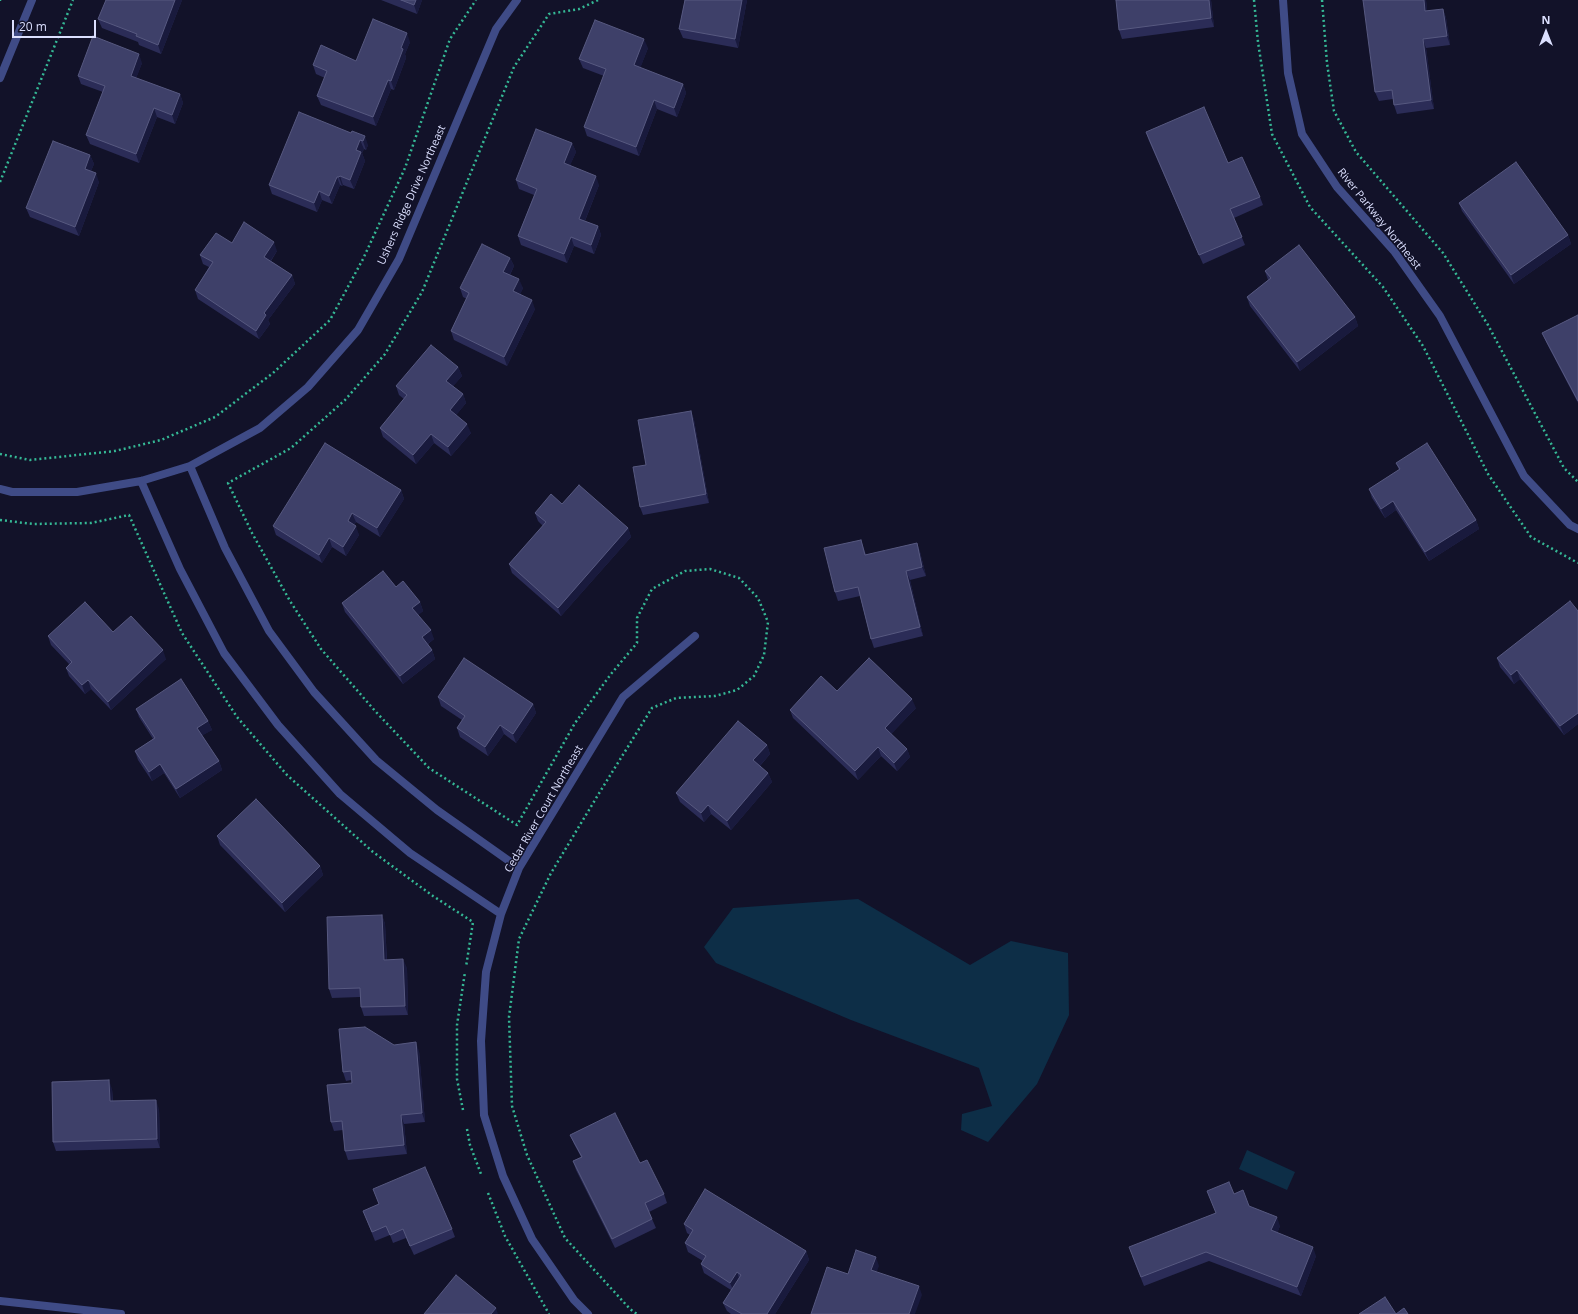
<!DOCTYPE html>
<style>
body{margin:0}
#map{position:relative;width:1578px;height:1314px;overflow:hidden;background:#121229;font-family:"Open Sans",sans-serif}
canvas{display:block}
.north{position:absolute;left:1526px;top:12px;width:40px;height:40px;-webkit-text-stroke:3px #121229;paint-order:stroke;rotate:0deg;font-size:11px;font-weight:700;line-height:16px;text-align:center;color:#dbdffe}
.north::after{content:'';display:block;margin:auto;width:14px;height:18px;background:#dbdffe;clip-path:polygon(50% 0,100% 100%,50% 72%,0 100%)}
.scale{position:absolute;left:12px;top:20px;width:84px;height:18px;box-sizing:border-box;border:2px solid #dbdffe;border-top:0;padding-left:5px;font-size:12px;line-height:14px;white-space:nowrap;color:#dbdffe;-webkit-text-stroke:3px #121229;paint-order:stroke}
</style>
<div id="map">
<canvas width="1578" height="1314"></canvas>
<div class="north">N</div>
<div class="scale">20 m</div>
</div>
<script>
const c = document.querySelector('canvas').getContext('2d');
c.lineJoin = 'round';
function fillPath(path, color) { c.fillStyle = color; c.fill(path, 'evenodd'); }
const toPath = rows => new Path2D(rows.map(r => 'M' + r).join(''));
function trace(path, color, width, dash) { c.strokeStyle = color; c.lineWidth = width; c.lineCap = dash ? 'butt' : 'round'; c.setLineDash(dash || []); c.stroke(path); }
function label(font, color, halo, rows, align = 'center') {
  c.font = font + ' "Open Sans",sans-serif'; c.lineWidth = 3; c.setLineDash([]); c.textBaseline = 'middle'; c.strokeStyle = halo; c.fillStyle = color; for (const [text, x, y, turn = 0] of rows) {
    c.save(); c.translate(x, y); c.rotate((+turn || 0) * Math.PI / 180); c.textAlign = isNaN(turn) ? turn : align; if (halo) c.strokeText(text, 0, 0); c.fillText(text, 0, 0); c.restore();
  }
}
fillPath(toPath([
 [858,899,970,965,1011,941,1068,953,1069,1015,1037,1084,988,1142,961,1130,962,1114,992,1106,979,1068,851,1020,716,963,704,947,733,908],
 [1247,1150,1295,1172,1287,1190,1239,1169]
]), '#0d2e47');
trace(toPath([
 [598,0,579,9,549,14,514,67,422,292,385,354,345,400,291,448,228,483,252,533,290,601,321,649,376,712,429,768,517,825,575,723,611,674,637,643,637,618,652,589,685,571,710,569,739,578,758,598,768,622,764,655,754,676,737,690,715,696,676,698,652,708,598,795,551,873,519,939,509,1017,512,1106,527,1155,565,1238,630,1309,637,1314],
 [1254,0,1258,42,1272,134,1310,207,1383,287,1423,346,1488,474,1531,537,1578,563],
 [1322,0,1327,63,1334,111,1356,152,1443,253,1488,325,1564,468,1578,482],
 [0,1,0,0],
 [0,182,73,0],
 [0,454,30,460,115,451,161,440,215,417,273,373,330,320,363,259,405,168,450,39,476,0],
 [0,520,33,524,91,523,129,515,182,633,237,717,287,775,373,852,433,896,473,922,466,967],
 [463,1110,457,1079,457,1025,465,972],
 [467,1129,470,1145,481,1174],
 [488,1193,505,1236,549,1314]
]), '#35b895', 2.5, [2, 3]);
trace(toPath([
 [1283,0,1288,73,1302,134,1337,187,1394,251,1440,316,1524,476,1570,525,1578,529],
 [0,78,32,0],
 [190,466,225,548,269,631,314,692,376,760,437,810,519,868],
 [141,481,180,569,224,653,278,725,340,794,410,853,501,914],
 [0,489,12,492,77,492,141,481,190,466,260,428,308,387,358,330,399,259,496,29,517,0],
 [0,1301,121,1314],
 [588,1314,574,1300,532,1239,503,1176,484,1115,481,1041,486,972,501,914,519,868,623,697,695,636]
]), '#3f4b86', 8);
fillPath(toPath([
 [182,0,161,54,139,45,138,42,102,28,98,19],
 [381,0,422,0,417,14],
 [685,0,747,0,738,48,683,38,679,29],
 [1211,0,1214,27,1122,39,1119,30],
 [1426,0,1427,11,1443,9,1446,18,1450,45,1426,48,1434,109,1397,114,1394,105,1393,99,1379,101,1375,92],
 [410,42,405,54,406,58,394,90,391,89,376,126,321,105,317,96,325,78,316,74,313,65,356,61],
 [648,48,640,68,683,84,686,93,677,117,657,109,639,156,587,136,584,127,604,76,583,68,579,59],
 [142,63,136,78,180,94,183,103,175,124,157,117,139,163,90,144,86,135,103,92,81,84,78,76],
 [352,131,368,145,366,150,364,149,362,153,365,161,354,189,343,185,342,186,340,185,332,204,322,200,317,212,272,194,269,185,351,133],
 [1146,132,1228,163,1260,197,1263,205,1234,218,1245,245,1203,264,1149,141],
 [572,143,576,152,570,165,599,185,585,221,598,226,601,235,594,254,574,246,567,263,521,245,518,236,534,195,519,189,516,180],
 [90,155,94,164,91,171,99,182,79,236,30,217,26,208],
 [1459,203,1568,235,1571,244,1514,284,1462,211],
 [232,243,277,251,271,261,292,275,295,284,268,320,270,324,259,339,198,299,195,290,209,267,203,264,200,255],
 [510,258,514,266,510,275,523,288,520,294,535,309,507,366,454,340,451,331,467,299,463,297,460,288],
 [1265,271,1355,317,1358,326,1300,371,1250,306,1247,297,1268,280],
 [1578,315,1578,403,1546,342,1542,333],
 [458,367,462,376,453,386,463,394,466,403,456,415,471,433,451,456,434,443,416,464,383,437,380,428,404,399,399,395,396,386],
 [691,411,694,420,709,503,643,515,640,507,646,465],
 [1396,463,1476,520,1479,529,1429,561,1396,510,1385,518,1372,498,1369,489,1399,470],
 [401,490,404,499,380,537,356,522,354,525,359,535,346,556,332,547,322,563,276,535,273,526],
 [562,504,628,528,631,537,561,616,512,573,509,564,543,526,538,521,535,513],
 [861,540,866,555,917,543,920,552,926,576,910,580,923,636,874,648,871,639,860,596,838,601,835,592],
 [396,587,420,602,423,611,418,615,434,639,428,644,432,650,435,659,403,684,345,612,342,603],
 [1578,611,1578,724,1564,735,1520,679,1514,684,1500,667,1497,658],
 [113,632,166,659,111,710,91,689,85,694,69,676,66,668,69,664,51,645,48,636],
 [837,691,916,708,891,734,907,749,910,757,897,771,881,756,858,780,793,718,790,710],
 [438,697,533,704,536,713,516,743,504,734,488,756,460,737,457,728,462,720,441,706],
 [136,709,208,721,212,730,202,735,219,761,222,770,180,798,164,773,152,781,138,760,135,751,153,739,139,717],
 [767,745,770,754,760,766,768,773,772,782,731,830,711,814,704,822,680,802,676,793],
 [217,836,320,866,323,875,285,912,220,845],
 [382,915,385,924,387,960,407,968,408,1015,364,1016,361,1007,360,997,332,998,329,989],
 [394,1045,419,1051,425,1122,404,1124,407,1154,348,1160,345,1151,343,1130,334,1131,331,1122,352,1083,351,1080,346,1081,343,1072],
 [112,1089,113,1101,159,1109,160,1148,56,1151,53,1142],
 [570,1135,640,1163,664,1194,667,1203,649,1212,656,1228,615,1248,576,1170,573,1161,581,1157,574,1144],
 [373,1189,452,1229,455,1237,414,1255,406,1238,393,1243,390,1235,375,1241,363,1211,379,1204],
 [1234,1194,1249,1206,1280,1226,1277,1233,1316,1256,1301,1296,1209,1261,1144,1286,1132,1256,1216,1213],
 [684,1224,806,1251,809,1260,775,1314,731,1314,727,1311,723,1303,731,1290,704,1273,701,1264,703,1261,688,1252,685,1243,690,1235,687,1233]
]), '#2b2c57');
fillPath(toPath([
 [175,0,182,0,161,54,158,45],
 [416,0,422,0,417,14,414,5],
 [742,0,747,0,738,48,735,39],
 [1209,0,1211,0,1214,27,1211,18],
 [1424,0,1426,0,1428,20,1425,11],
 [1443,9,1446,18,1450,45,1447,36],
 [407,33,410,42,405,54,406,58,394,90,391,81,401,48],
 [644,39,648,48,638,74,634,65],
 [1423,39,1426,48,1434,109,1431,100],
 [139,54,142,63,134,84,131,76],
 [388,80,391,89,376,126,373,117],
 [683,84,686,93,677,117,674,108],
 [180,94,183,103,175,124,172,115],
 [654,100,657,109,639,156,636,147],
 [154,108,157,117,139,163,136,154],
 [365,136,368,145,366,150,363,141],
 [360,140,364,149,362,153,365,161,354,189,350,180,356,150],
 [572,143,576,152,567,172,564,163],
 [90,155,94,164,88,178,85,169],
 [96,173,99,182,79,236,75,227],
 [340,176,343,185,342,186,339,177],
 [596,176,599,185,582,228,579,219],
 [337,177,340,185,332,204,329,196],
 [319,191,322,200,317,212,314,203],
 [598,226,601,235,594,254,591,245],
 [1568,235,1571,244,1514,284,1511,275],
 [571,237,574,246,567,263,564,254],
 [274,242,277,251,267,266,264,257],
 [510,258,514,266,507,280,503,272],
 [292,275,295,284,268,320,270,324,259,339,256,331,264,313],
 [519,279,523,288,517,300,513,291],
 [532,300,535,309,507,366,504,357],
 [1355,317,1358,326,1300,371,1297,362],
 [458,367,462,376,450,390,446,381],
 [463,394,466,403,453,419,450,410],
 [691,411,694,420,709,503,706,494],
 [467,424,471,433,451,456,448,447],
 [431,434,434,443,416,464,413,455],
 [401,490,404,499,380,537,377,528],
 [1393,501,1396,510,1385,518,1381,509],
 [352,513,356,522,351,529,348,521],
 [1476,520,1479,529,1429,561,1425,552],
 [356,526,359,535,346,556,343,547],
 [628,528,631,537,561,616,558,608],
 [329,538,332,547,322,563,319,555],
 [861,540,864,549,868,564,865,555],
 [917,543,920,552,926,576,922,567],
 [906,571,910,580,923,636,920,627],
 [420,602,423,611,416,617,412,608],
 [431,630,434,639,425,646,422,637],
 [163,650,166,659,111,710,108,702],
 [432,650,435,659,403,684,400,676],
 [1517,670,1520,679,1514,684,1511,675],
 [88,680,91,689,85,694,82,685],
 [912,699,916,708,888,737,885,728],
 [533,704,536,713,516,743,513,734],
 [1578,713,1578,724,1564,735,1560,726],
 [208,721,212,730,200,737,197,728],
 [500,725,504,734,488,756,485,747],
 [767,745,770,754,757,769,753,760],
 [878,747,881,756,858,780,855,771],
 [907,749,910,757,897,771,894,763],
 [219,761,222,770,180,798,176,789],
 [160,764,164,773,152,781,149,772],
 [768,773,772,782,731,830,727,821],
 [708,805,711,814,704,822,701,813],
 [320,866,323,875,285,912,282,903],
 [382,915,385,924,387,969,384,960],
 [403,959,407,968,408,1015,405,1006],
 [416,1042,419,1051,425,1122,422,1113],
 [109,1080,112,1089,113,1110,110,1101],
 [156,1100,159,1109,160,1148,157,1139],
 [401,1115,404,1124,407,1154,404,1145],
 [1277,1217,1280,1226,1275,1239,1271,1230],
 [1313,1247,1316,1256,1301,1296,1297,1287],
 [806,1251,809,1260,775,1314,767,1314],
 [876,1257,879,1266,874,1279,871,1270],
 [737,1272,740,1281,734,1292,730,1283],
 [919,1286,922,1295,915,1314,909,1314],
 [496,1308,498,1314,491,1314]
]), '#191a3d');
const building = toPath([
 [106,0,175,0,158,45,136,36,137,34,98,19,106,0],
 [401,0,416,0,414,5,401,0],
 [685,0,742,0,735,39,679,29,685,0],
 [1116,0,1209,0,1211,18,1119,30,1116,0],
 [1363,0,1424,0,1425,11,1443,9,1447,36,1423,39,1431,100,1394,105,1392,90,1375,92,1363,0],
 [373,19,407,33,401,48,403,49,391,81,388,80,373,117,317,96,327,71,313,65,321,45,356,61,373,19],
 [595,20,644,39,634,65,683,84,674,108,654,100,636,147,584,127,606,69,579,59,595,20],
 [93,36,139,54,131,76,180,94,172,115,154,108,136,154,86,135,105,86,78,76,93,36],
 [1204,107,1228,163,1242,157,1260,197,1230,209,1242,237,1199,255,1146,132,1204,107],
 [299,112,351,133,352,131,365,136,363,141,360,140,356,150,361,152,350,180,340,176,339,177,337,177,329,196,319,191,314,203,269,185,299,112],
 [536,129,572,143,564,163,596,176,579,219,598,226,591,245,571,237,564,254,518,236,537,189,516,180,536,129],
 [53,141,90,155,85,169,96,173,75,227,26,208,53,141],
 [1516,162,1568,235,1511,275,1459,203,1516,162],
 [244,222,274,242,264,257,292,275,264,313,266,315,256,331,195,290,213,262,200,255,216,233,232,243,244,222],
 [482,244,510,258,503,272,519,279,513,291,532,300,504,357,451,331,469,293,460,288,482,244],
 [1299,245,1355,317,1297,362,1247,297,1271,278,1265,271,1299,245],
 [1578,315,1578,401,1542,333,1578,315],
 [431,345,458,367,446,381,463,394,450,410,467,424,448,447,431,434,413,455,380,428,407,395,396,386,431,345],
 [691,411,706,494,640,507,633,467,646,465,638,420,691,411],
 [325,443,401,490,377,528,352,513,348,521,356,526,343,547,329,538,319,555,273,526,325,443],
 [1427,443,1476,520,1425,552,1393,501,1381,509,1369,489,1400,469,1396,463,1427,443],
 [579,485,628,528,558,608,509,564,546,522,535,513,551,494,562,504,579,485],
 [861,540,865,555,917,543,922,567,906,571,920,627,871,639,858,587,835,592,824,548,861,540],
 [383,571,396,587,403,581,420,602,412,608,431,630,422,637,432,650,400,676,342,603,383,571],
 [1570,601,1578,611,1578,713,1560,726,1517,670,1511,675,1497,658,1570,601],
 [85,602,113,632,131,616,163,650,108,702,88,680,82,685,66,668,72,662,48,636,85,602],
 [464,658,533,704,513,734,500,725,485,747,457,728,465,716,438,697,464,658],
 [869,658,912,699,885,728,907,749,894,763,878,747,855,771,790,710,821,676,837,691,869,658],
 [181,679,208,721,197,728,219,761,176,789,160,764,149,772,135,751,155,738,136,709,181,679],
 [738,721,767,745,753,760,768,773,727,821,708,805,701,813,676,793,738,721],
 [256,799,320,866,282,903,217,836,256,799],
 [382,915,384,960,403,959,405,1006,361,1007,360,988,329,989,327,917,382,915],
 [365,1027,394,1045,416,1042,422,1113,401,1115,404,1145,345,1151,342,1121,331,1122,327,1085,352,1083,351,1071,343,1072,339,1029,365,1027],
 [109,1080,110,1101,156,1100,157,1139,53,1142,52,1082,109,1080],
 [615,1113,640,1163,647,1160,664,1194,645,1203,652,1219,612,1239,573,1161,582,1157,570,1135,615,1113],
 [425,1167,452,1229,410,1246,403,1229,390,1235,386,1226,372,1232,363,1211,379,1204,373,1189,425,1167],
 [1229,1182,1234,1194,1243,1190,1249,1206,1277,1217,1271,1230,1313,1247,1297,1287,1206,1252,1141,1277,1129,1247,1216,1213,1207,1191,1229,1182],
 [705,1189,806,1251,767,1314,742,1314,723,1303,741,1275,737,1272,730,1283,701,1264,706,1256,685,1243,693,1230,684,1224,705,1189],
 [856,1250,876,1257,871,1270,919,1286,909,1314,811,1314,827,1267,848,1274,856,1250],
 [456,1275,496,1308,491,1314,424,1314,456,1275],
 [1385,1297,1396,1314,1404,1308,1408,1314,1359,1314,1385,1297]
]);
fillPath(building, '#3e4069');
trace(building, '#575980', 1);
label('11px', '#dbdffe', '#121229', [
 ["Ushers Ridge Drive Northeast",412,195,-66],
 ["River Parkway Northeast",1379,219,51],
 ["Cedar River Court Northeast",544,809,-60]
]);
</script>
